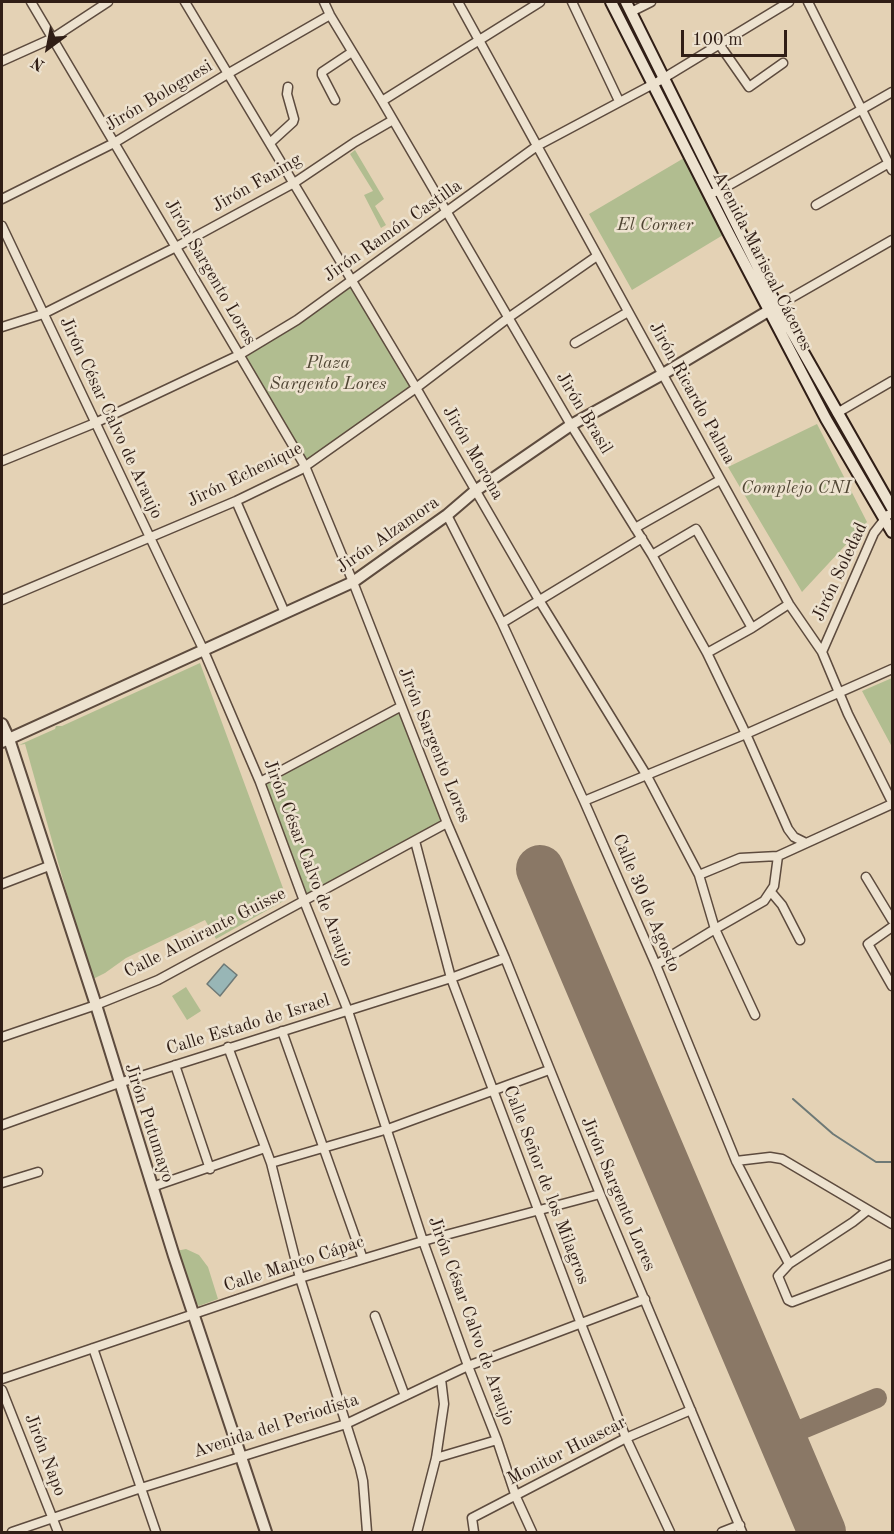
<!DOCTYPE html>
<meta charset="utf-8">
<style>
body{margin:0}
#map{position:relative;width:894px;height:1534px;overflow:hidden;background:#e4d2b5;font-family:"Old Standard TT",serif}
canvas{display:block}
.frame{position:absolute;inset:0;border:3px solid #301e16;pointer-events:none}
.north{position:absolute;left:18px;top:18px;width:60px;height:60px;-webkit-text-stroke:4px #ede2cf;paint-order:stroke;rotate:212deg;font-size:16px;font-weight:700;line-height:24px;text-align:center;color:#301e16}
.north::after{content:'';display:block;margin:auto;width:21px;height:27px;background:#301e16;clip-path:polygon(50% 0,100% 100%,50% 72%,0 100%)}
.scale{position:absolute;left:681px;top:30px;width:106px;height:27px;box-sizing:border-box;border:3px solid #301e16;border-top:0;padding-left:8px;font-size:18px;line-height:21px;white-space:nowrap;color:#301e16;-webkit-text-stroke:4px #ede2cf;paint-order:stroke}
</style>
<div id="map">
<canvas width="894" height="1534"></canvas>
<div class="frame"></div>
<div class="north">N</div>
<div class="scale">100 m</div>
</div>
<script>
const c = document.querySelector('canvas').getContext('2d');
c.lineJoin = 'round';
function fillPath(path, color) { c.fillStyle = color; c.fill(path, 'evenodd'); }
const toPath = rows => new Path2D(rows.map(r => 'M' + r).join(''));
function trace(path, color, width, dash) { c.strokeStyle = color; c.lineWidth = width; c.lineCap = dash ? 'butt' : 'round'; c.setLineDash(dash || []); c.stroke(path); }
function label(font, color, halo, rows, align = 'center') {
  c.font = font + ' "Old Standard TT",serif'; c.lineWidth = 5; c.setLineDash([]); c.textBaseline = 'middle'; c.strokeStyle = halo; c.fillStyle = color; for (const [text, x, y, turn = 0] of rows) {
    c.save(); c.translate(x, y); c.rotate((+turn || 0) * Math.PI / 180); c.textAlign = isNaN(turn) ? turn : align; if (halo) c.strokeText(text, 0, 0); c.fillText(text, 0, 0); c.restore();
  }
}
fillPath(toPath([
 [355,150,384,199,375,206,386,225,381,228,364,195,373,191,350,154],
 [684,158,723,235,632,290,589,214],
 [351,279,416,388,305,466,242,360],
 [817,424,867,522,802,592,728,467],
 [200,663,287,899,216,939,205,920,126,958,105,973,91,980,25,744,19,745,55,729,56,726,62,726],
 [892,678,892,747,862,691],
 [400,707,447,823,304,901,260,782],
 [186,987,201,1011,187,1020,172,996],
 [186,1249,199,1255,208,1267,218,1299,199,1306,192,1299,176,1251]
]), '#b1bd90');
const water = toPath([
 [224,964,237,975,220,996,207,984,224,964]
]);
fillPath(water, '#98b6b6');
trace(water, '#6e7976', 1.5);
trace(toPath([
 [793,1099,833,1134,876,1162,892,1162]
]), '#6e7976', 2);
trace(toPath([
 [781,1438,877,1398]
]), '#8a7866', 20);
trace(toPath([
 [540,869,822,1532]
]), '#8a7866', 48);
const minor = toPath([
 [31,2,305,466,353,582,447,823,505,958,600,1194,742,1532],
 [185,2,415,386,539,600,647,776,699,875,715,929,755,1015],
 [324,2,330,15,382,101,571,425,652,555,707,653,746,734,788,829,794,837,806,843],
 [458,2,789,604,822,652,848,714,892,802],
 [572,2,619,101],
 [808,2,892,170],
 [631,12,651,2],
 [719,44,749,87,783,63],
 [2,61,53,38,108,2],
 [335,100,322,75,322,72,352,52],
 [382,101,540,2],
 [270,143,293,122,294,119,287,94,288,87],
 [709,194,719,191,892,92],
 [2,199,114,143,229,73,330,15],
 [816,205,889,163],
 [2,226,203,649,260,782,304,901,348,1011,423,1241,468,1366,497,1440,516,1497,532,1532],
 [777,306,892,240],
 [2,327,43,314,176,247,294,183,355,142,393,120],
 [575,343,628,312],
 [837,413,892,381],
 [2,461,95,423,239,355,297,320,537,146,659,81,789,2],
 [236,501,285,613],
 [447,515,502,623,584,801,656,965,736,1161,789,1264,778,1276,788,1300,792,1302,892,1264],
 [635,528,720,480],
 [652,555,696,529,752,628],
 [2,600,236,501,300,470,416,388,508,318,597,256],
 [502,623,642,538],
 [822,652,874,533,888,515],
 [707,653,752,628,789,604],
 [260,782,400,707],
 [584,801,746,734,892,669],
 [415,841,451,978,581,1324,626,1438,670,1532],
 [699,875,740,858,778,856],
 [866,877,892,920],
 [2,884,49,866],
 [771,892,782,905,800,940],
 [892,927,868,944,892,986],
 [656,965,715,929,764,901,774,886,778,856,892,804],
 [282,1031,363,1259],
 [2,1037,96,1005,158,980,447,823],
 [228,1047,271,1163,300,1278,360,1468,363,1481,367,1532],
 [175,1065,210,1169],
 [2,1125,119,1083,451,978,505,958],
 [736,1161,770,1157,782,1159,892,1224],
 [271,1163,388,1129,549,1070],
 [2,1183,38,1172],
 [152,1187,265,1148],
 [789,1264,853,1222,868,1210],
 [375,1316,405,1396],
 [93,1348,156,1532],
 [2,1379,300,1278,423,1241,600,1194],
 [2,1390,58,1532],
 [436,1458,497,1440],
 [12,1532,141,1488,346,1424,468,1366,645,1299],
 [417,1532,436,1458,444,1404,441,1379],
 [474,1532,472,1518,626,1438,691,1410],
 [722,1532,740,1525]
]);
const tertiary = toPath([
 [2,724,9,739,96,1005,174,1256,266,1532],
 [2,742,353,582,447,515,475,491,571,425,663,374,775,307]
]);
const secondary = toPath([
 [611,2,729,234,826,419,892,532],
 [626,2,777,306,892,508]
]);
trace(minor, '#5d4b3e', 11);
trace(tertiary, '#5d4b3e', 14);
trace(secondary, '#301e16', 14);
trace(minor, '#ede2cf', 8);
trace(tertiary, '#ede2cf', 10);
trace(secondary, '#ede2cf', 10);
label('18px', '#301e16', '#ede2cf', [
 ["Jirón Bolognesi",159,96,-31],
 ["Jirón Faning",257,183,-30],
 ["Jirón Ramón Castilla",393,231,-35],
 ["Avenida Mariscal Cáceres",762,261,63],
 ["Jirón Sargento Lores",210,272,60],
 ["Jirón Ricardo Palma",692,393,61],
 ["Jirón Brasil",584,413,59],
 ["Jirón César Calvo de Araujo",111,418,65],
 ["Jirón Morona",473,453,60],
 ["Jirón Echenique",245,475,-26],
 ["Jirón Alzamora",388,535,-35],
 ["Jirón Soledad",840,572,-65],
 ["Jirón Sargento Lores",434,745,68],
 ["Jirón César Calvo de Araujo",308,863,69],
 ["Calle 30 de Agosto",646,903,67],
 ["Calle Almirante Guisse",205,933,-27],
 ["Calle Estado de Israel",248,1025,-17],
 ["Jirón Putumayo",149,1123,72],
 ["Calle Señor de los Milagros",546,1185,69],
 ["Jirón Sargento Lores",618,1194,67],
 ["Calle Manco Cápac",294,1264,-18],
 ["Jirón César Calvo de Araujo",471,1321,70],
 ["Avenida del Periodista",276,1426,-18],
 ["Monitor Huascar",567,1451,-27],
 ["Jirón Napo",45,1455,69]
]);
label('italic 18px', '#504634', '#ede2cf', [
 ["El Corner",655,225],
 ["Plaza",328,363],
 ["Sargento Lores",328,384],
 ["Complejo CNI",796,488]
]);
</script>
